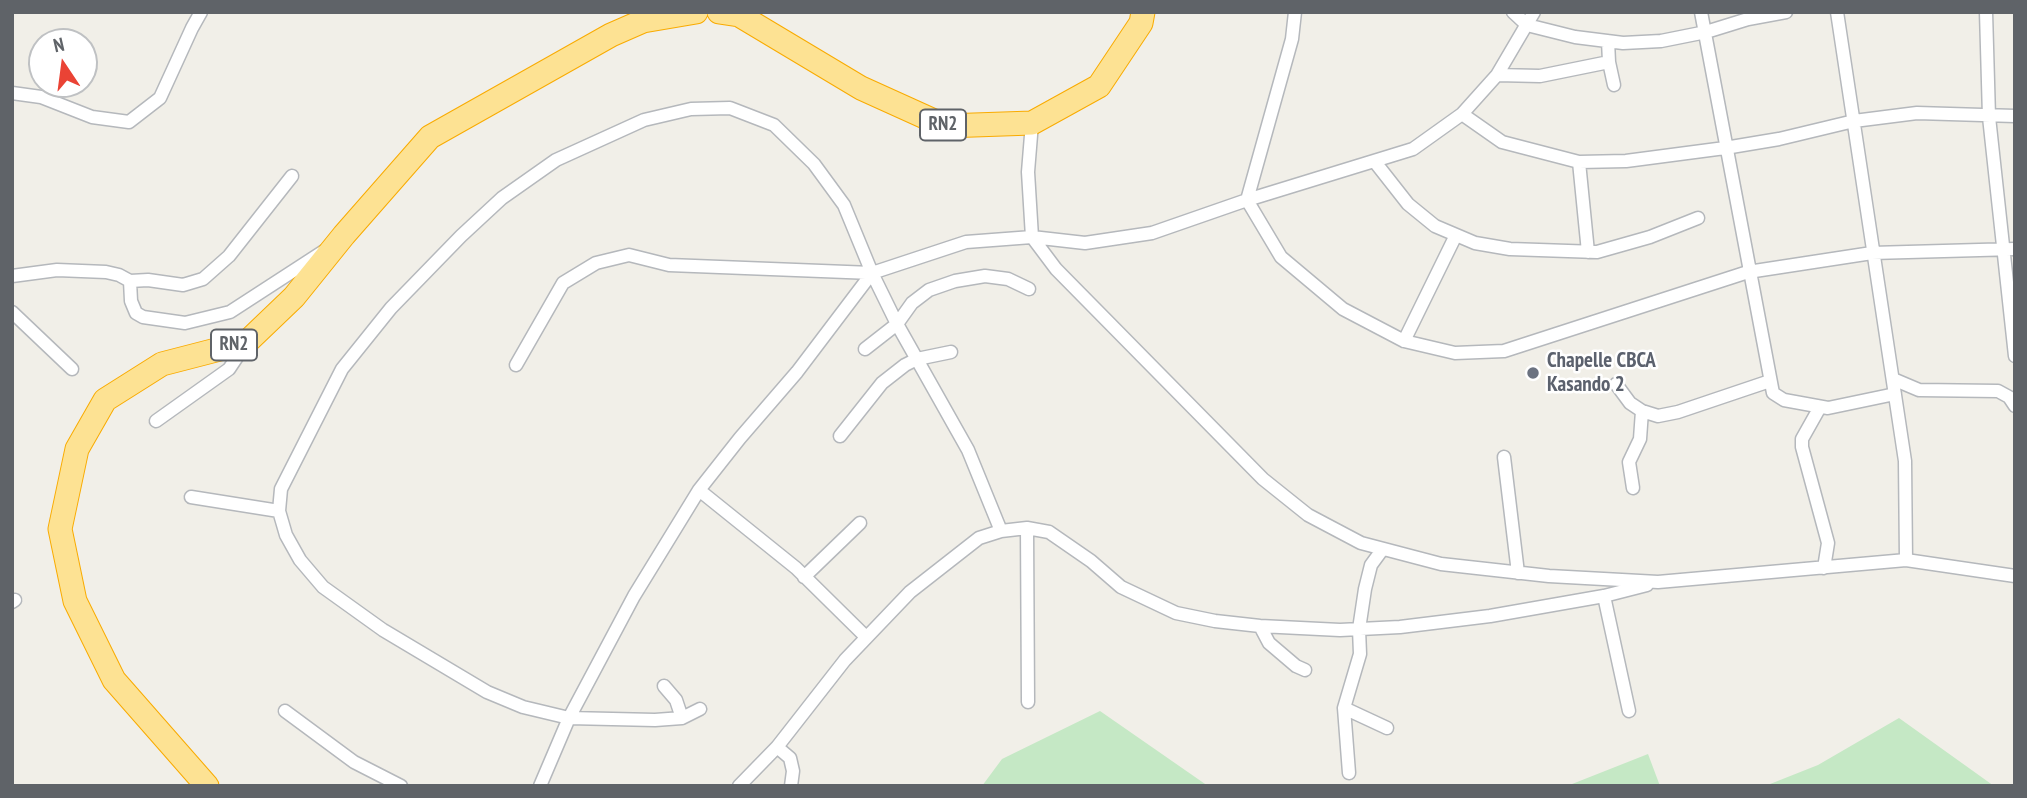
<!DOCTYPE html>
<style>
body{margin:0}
#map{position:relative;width:2027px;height:798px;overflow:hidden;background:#f1efe8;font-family:"PT Sans Narrow",sans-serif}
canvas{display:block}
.frame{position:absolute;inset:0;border:14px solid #5f6368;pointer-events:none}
.north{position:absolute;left:28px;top:28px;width:70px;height:70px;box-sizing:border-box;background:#fff;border:2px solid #bfc1c3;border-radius:50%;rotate:347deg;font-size:19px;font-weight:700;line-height:28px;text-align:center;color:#5f6368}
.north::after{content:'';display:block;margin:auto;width:24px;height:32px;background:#ea4335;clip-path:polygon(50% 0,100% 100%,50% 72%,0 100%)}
</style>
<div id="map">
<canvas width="2027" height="798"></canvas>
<div class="frame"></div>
<div class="north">N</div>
</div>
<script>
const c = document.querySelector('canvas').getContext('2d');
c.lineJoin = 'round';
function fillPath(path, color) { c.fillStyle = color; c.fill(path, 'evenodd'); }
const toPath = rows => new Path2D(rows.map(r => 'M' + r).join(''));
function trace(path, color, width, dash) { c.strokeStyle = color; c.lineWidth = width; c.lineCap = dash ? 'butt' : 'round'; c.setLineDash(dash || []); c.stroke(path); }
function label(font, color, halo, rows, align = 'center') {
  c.font = font + ' "PT Sans Narrow",sans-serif'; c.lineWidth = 5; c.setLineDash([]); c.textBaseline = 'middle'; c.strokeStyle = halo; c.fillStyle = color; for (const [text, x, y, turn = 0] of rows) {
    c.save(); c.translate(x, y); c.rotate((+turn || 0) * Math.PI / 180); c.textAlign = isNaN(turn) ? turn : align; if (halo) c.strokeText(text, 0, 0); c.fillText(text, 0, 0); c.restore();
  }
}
fillPath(toPath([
 [1100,711,1208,786,982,786,1002,759],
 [1899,718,1994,786,1765,786,1818,765],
 [1648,754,1660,786,1567,786]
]), '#c5e8c5');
const street = toPath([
 [1295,12,1292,39,1247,200,1281,257,1343,309,1404,341,1455,353,1504,351,1748,272,1872,253,2015,249],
 [1513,12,1527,25,1575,37,1623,43,1661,41,1706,32,1748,19,1786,12],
 [1701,12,1773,393,1784,400,1828,408,1895,394],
 [1837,12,1905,461,1906,560],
 [1986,12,1989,117,2015,356],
 [1609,62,1614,85],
 [1497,75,1540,76,1609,62,1608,41],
 [12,93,41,97,92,117,129,122,160,98,192,28,201,12],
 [1462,114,1502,142,1579,162,1626,161,1725,148,1779,139,1854,121,1917,113,2015,116],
 [1032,123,1028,172,1032,237,1056,269,1263,479,1308,515,1361,543,1441,564,1549,576,1658,582,1906,560,2015,576],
 [1375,162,1408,204,1435,226,1475,243,1510,249,1597,252,1650,237,1698,218],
 [1579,162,1588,252],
 [12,276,57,270,106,272,119,275,130,281,131,301,136,313,143,317,185,323,230,312,324,251],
 [130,281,148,280,183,285,203,279,229,256,292,176],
 [12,312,72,369],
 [1404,341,1456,235],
 [865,349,897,324,912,303,929,290,955,281,985,276,1008,279,1029,289],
 [516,365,563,283,596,263,629,255,669,265,872,273,966,242,1032,237,1085,243,1152,233,1247,200,1413,149,1462,114,1497,75,1534,12],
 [1893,379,1919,390,1998,391,2009,397,2015,406],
 [1616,384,1630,403,1642,411,1658,416,1678,412,1770,381],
 [1820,407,1802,439,1802,447,1828,543,1824,568],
 [156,421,229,369,245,345],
 [840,436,882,383,905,365,917,359,951,352],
 [1504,457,1518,573],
 [1633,488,1629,462,1640,439,1642,411],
 [699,490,796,568,865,636],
 [191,497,279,511],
 [1027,528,1028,702],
 [804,577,860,523],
 [1604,596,1629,711],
 [12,602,15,600],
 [1260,626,1269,643,1296,666,1305,670],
 [664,686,676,700,682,718],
 [1344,708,1387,728],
 [700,709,682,718,655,720,569,718,523,707,487,692,383,630,323,587,300,560,286,535,279,511,281,489,342,369,391,308,461,236,502,198,556,160,644,120,691,109,730,108,774,125,814,164,844,205,872,273,897,324,968,450,1001,531],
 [285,711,354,762,401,786],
 [777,747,790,758,793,771,791,786],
 [1349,773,1344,708,1360,654,1359,629,1365,589,1371,565,1382,550],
 [540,786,569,718,634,596,699,490,740,438,797,372,872,273],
 [739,786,777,747,845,660,910,592,979,538,1001,531,1027,528,1049,532,1091,561,1121,587,1176,613,1215,621,1260,626,1340,630,1400,627,1490,616,1604,596,1647,585]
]);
const highway = toPath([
 [719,12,739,15,861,88,945,126,1032,123,1099,86,1141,23,1143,12],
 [207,786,114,680,75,601,60,529,77,449,105,400,162,364,247,342,294,297,344,235,430,137,611,35,643,21,696,12]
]);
trace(street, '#b5b8bc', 15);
trace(highway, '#f9ab00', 25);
trace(street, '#fff', 12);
trace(highway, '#fde293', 23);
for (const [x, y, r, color] of [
 [1533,373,7,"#6b7280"]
]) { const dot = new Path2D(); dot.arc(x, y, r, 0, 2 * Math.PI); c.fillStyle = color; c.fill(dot); trace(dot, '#fff', 2.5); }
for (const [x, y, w] of [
 [943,125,46],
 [234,345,46]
]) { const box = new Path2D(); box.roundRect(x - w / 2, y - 15.5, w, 31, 5); c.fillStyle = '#fff'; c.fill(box); trace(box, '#5f6368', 2); }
label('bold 19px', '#5f6368', null, [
 ["RN2",943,125],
 ["RN2",234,345]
]);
label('bold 21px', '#5b616d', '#fff', [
 ["Chapelle CBCA",1547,361],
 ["Kasando 2",1547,385]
], 'left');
</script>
